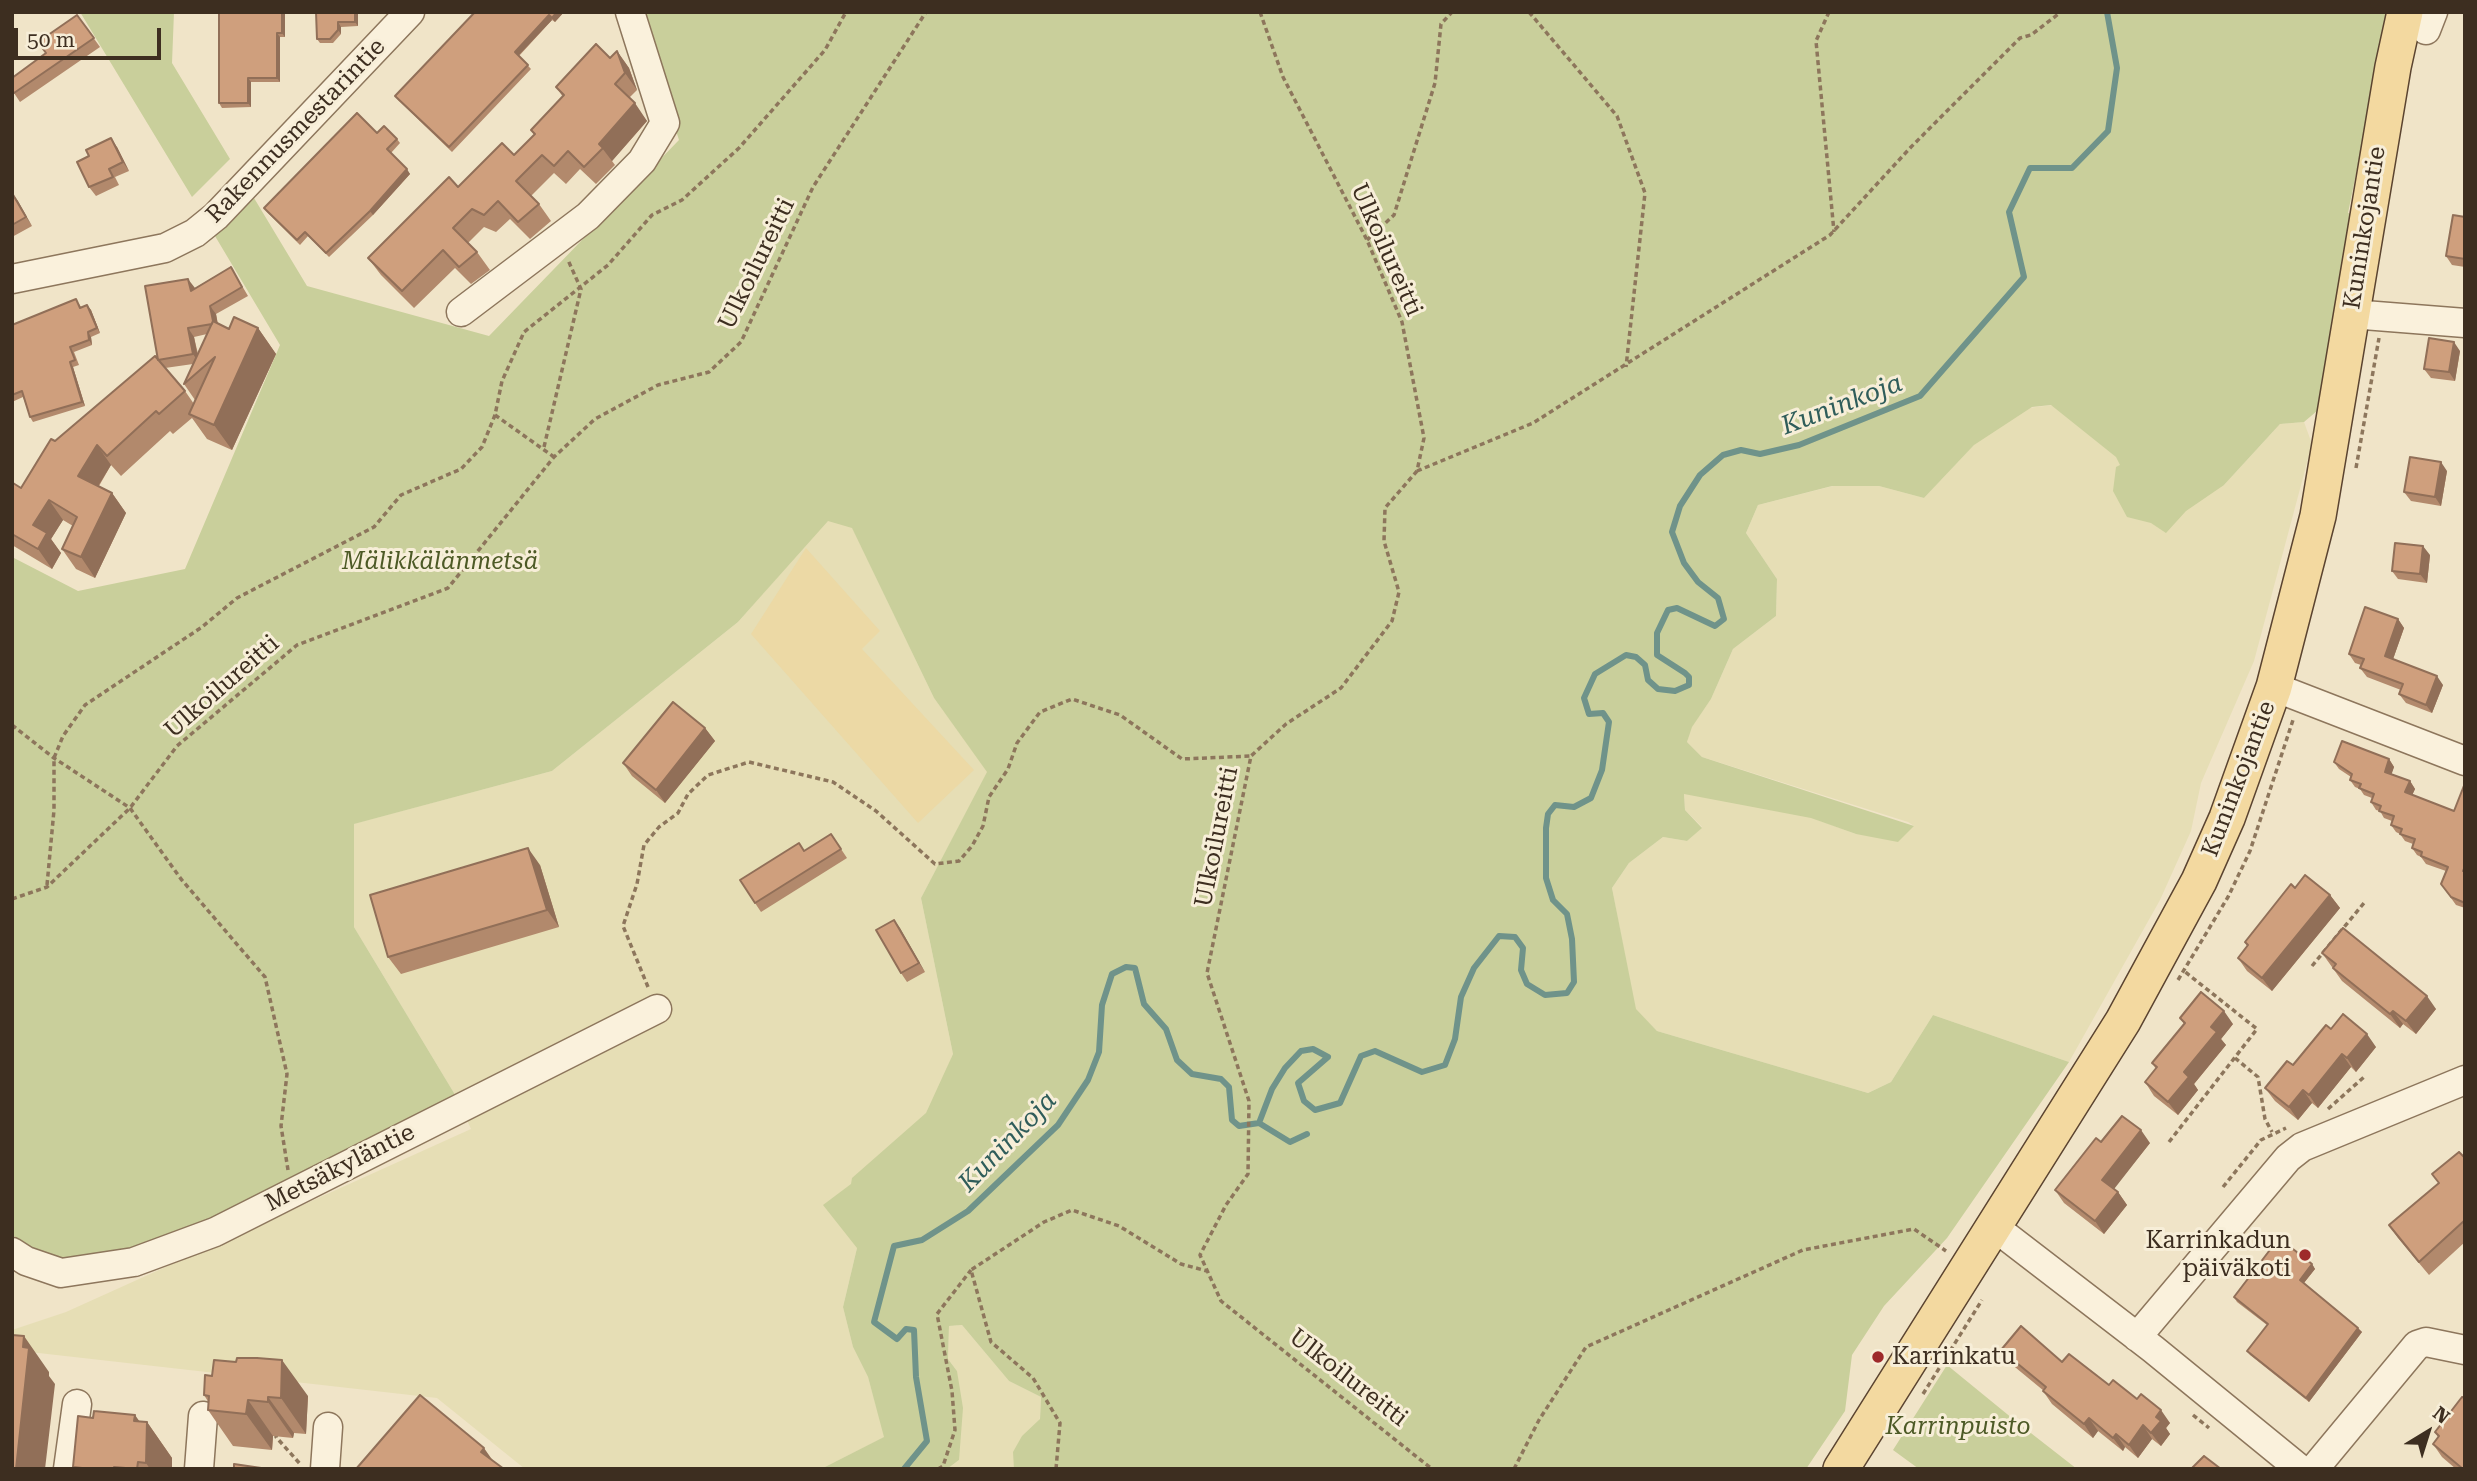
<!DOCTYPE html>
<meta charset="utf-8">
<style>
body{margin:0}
#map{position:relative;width:2477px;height:1481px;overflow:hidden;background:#f0e4c8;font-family:"Roboto Serif",serif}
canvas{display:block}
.frame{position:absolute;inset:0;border:14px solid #3d2e20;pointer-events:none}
.north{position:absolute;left:2393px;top:1397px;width:70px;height:70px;-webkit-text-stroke:5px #f7eed8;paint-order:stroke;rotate:38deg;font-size:19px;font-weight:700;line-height:28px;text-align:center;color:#3d2e20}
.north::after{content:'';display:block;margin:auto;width:24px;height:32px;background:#3d2e20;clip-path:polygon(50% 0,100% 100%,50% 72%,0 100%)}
.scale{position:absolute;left:14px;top:28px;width:147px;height:32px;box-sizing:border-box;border:4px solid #3d2e20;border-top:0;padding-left:9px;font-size:21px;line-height:24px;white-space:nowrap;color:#3d2e20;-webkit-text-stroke:5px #f7eed8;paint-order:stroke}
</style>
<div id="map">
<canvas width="2477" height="1481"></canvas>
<div class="frame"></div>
<div class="north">N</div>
<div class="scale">50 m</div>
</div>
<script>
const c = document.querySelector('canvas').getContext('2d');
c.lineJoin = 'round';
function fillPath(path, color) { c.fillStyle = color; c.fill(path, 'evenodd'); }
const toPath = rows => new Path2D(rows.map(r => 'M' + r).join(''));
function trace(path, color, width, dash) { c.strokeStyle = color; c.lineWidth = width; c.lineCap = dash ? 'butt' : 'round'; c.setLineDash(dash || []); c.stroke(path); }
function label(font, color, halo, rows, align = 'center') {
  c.font = font + ' "Roboto Serif",serif'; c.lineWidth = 6; c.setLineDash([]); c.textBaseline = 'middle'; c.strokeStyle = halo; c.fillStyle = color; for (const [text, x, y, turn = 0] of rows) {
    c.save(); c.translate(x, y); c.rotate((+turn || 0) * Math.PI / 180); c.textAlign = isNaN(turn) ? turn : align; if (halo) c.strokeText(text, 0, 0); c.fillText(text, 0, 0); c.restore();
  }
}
fillPath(toPath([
 [2053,405,2224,485,2280,424,2304,422,2312,444,2254,661,2201,783,2191,831,2160,900,2069,1062,1933,1015,1891,1082,1868,1093,1657,1031,1635,1009,1612,888,1629,863,1663,837,1687,841,1702,827,1685,810,1684,793,1810,817,1856,834,1914,826,1908,822,1702,757,1687,742,1691,727,1711,699,1733,649,1776,616,1777,579,1746,533,1758,505,1833,486,1879,486,1924,498,1983,435,2028,408],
 [827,520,852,527,934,698,988,772,921,898,953,1054,935,1098,857,1248,843,1307,853,1347,868,1377,885,1437,821,1469,525,1469,437,1398,12,1350,12,1330,66,1312,471,1129,457,1098,354,927,353,824,552,771,738,622],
 [962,1325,1009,1381,1041,1397,1037,1469,947,1469,959,1460,957,1371,948,1359,949,1326]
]), '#e6deb5');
fillPath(toPath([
 [80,12,174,12,172,63,230,159,192,197],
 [638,12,2389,12,2348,213,2353,214,2324,405,2304,422,2280,424,2224,485,2186,511,2166,533,2151,523,2127,517,2113,491,2116,467,2120,465,2116,457,2051,405,2032,407,1974,445,1924,498,1879,486,1832,486,1758,505,1746,533,1777,579,1776,616,1733,649,1711,699,1692,727,1687,742,1702,757,1914,826,1898,842,1856,834,1811,818,1684,794,1685,810,1702,828,1687,841,1663,837,1629,863,1612,888,1636,1009,1657,1031,1868,1093,1891,1082,1933,1015,2069,1062,1947,1238,1884,1306,1852,1355,1845,1411,1806,1469,1014,1469,1013,1452,1022,1436,1040,1419,1041,1397,1009,1381,962,1325,949,1326,948,1359,957,1371,963,1408,959,1460,947,1469,821,1469,884,1437,868,1377,853,1347,843,1307,857,1248,823,1205,851,1184,852,1178,926,1113,953,1054,921,898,987,772,934,698,852,528,828,521,738,622,552,771,354,824,354,927,457,1098,217,1221,130,1254,57,1263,12,1235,12,557,78,591,185,569,280,345,215,236,254,198,307,286,489,336,679,140],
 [1947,1365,2018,1423,2077,1469,1919,1469,1893,1450]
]), '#c9cf9b');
fillPath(toPath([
 [806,548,880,631,862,649,974,770,918,823,751,634]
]), '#ecd9a5');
trace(toPath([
 [1259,1123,1290,1142,1307,1134],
 [904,1469,927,1441,916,1377,914,1330,906,1329,897,1339,874,1322,894,1246,922,1240,968,1211,1058,1125,1088,1080,1099,1052,1102,1005,1112,974,1126,967,1135,968,1144,1004,1166,1029,1177,1060,1192,1074,1221,1079,1229,1087,1232,1120,1239,1126,1259,1123,1272,1089,1285,1068,1301,1051,1313,1049,1328,1057,1298,1083,1304,1101,1315,1110,1340,1103,1361,1056,1375,1051,1422,1072,1445,1065,1455,1039,1461,997,1474,968,1499,936,1515,937,1523,948,1521,970,1527,984,1545,995,1567,993,1574,982,1572,939,1567,914,1553,900,1546,878,1546,828,1548,814,1555,805,1574,807,1591,798,1602,770,1609,722,1603,713,1589,714,1584,698,1595,674,1626,655,1636,657,1645,665,1648,680,1658,689,1675,691,1689,685,1689,677,1685,673,1657,655,1657,633,1668,610,1677,608,1715,626,1724,619,1718,598,1698,582,1684,563,1672,532,1680,506,1700,475,1723,455,1741,450,1760,454,1799,445,1920,396,2024,277,2009,212,2030,168,2072,168,2108,131,2117,68,2107,12]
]), '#6f938a', 6);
const minor = toPath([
 [2426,30,2433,12],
 [12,279,165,248,195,233,216,216,410,12],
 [461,312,588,216,642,161,665,123,630,12],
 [2351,314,2465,323],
 [2274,687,2465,761],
 [1993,1226,2153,1349,2300,1469],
 [12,1252,26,1261,61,1273,134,1262,215,1232,657,1009],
 [2137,1337,2288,1158,2302,1147,2465,1080],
 [68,1469,77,1404],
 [199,1469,203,1416],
 [325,1469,328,1427],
 [2314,1469,2417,1345,2426,1342,2465,1350]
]);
const major = toPath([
 [1841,1469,2123,1021,2199,881,2227,818,2274,687,2318,516,2393,67,2405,12]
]);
trace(minor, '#8d765c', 31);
trace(major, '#5b4430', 38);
trace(toPath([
 [1260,12,1283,77,1367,240,1402,322,1424,438,1417,471,1385,508,1384,541,1399,592,1392,621,1341,688,1286,724,1251,756,1207,973,1249,1101,1248,1174,1226,1205,1200,1255,1221,1301,1432,1469],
 [1529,12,1617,116,1645,193,1626,367],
 [1829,12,1816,41,1834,232],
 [1367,240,1394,215,1435,83,1441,24,1452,12],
 [495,415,554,457],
 [544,447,581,289,568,260],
 [2356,468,2379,338],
 [1417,471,1533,423,1830,235,1911,147,2020,38,2031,35,2061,12],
 [12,725,54,758,130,808,181,879,265,977,287,1074,281,1126,288,1170],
 [47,885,54,810,54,758,63,736,85,705,202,627,237,598,374,527,401,495,461,469,482,447,495,415,502,381,524,332,608,265,652,215,682,200,739,148,825,50,846,12],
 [12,899,47,887,130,808,177,746,297,645,448,588,554,457,595,419,658,385,709,372,741,342,813,187,926,12],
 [2312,966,2364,903],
 [2178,980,2228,897,2250,851,2293,720],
 [648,987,623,926,637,884,644,845,659,827,678,813,688,794,708,775,749,762,833,782,876,811,935,864,959,861,972,846,983,826,989,797,1008,769,1017,743,1040,712,1072,699,1120,715,1182,759,1251,756],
 [2235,1058,2258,1077,2265,1119,2272,1132],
 [2328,1109,2364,1077],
 [2169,1142,2257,1029,2184,971],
 [2223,1187,2261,1140,2286,1128],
 [1923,1394,1982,1300],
 [2193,1415,2209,1428],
 [277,1433,276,1437,301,1465],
 [938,1469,943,1466,955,1430,952,1391,937,1314,971,1270],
 [1056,1469,1060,1423,1033,1378,991,1342,971,1270,1044,1222,1072,1210,1119,1226,1181,1264,1207,1271],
 [1514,1469,1539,1420,1586,1347,1803,1250,1914,1229,1946,1251]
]), '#8d765c', 3.5, [5, 3.5]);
trace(minor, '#faf1dc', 28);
trace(major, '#f3d9a0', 35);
fillPath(toPath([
 [208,12,285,12,285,37,280,37,280,82,251,82,251,107,222,108,219,103,219,14,209,14],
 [316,12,358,12,358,26,341,27,341,34,333,43,320,43,317,39],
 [475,12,564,12,555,22,552,20,519,56,531,69,452,152,398,100,395,96],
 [77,15,100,47,20,102,12,90,46,53],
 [617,51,629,68,637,90,629,98,647,121,612,161,615,165,596,184,580,169,566,184,554,173,531,196,539,204,551,221,530,239,510,219,496,232,484,227,468,243,477,252,490,270,471,284,455,268,414,308,381,275,368,258,458,187,514,155,534,135,531,130,563,97,556,87,610,58],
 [377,133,397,139,400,143,391,153,410,174,373,215,329,257,308,236,300,245,267,212,264,208],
 [117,147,129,171,115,177,119,185,96,196,89,187],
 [12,193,32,226,12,237],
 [2465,217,2465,267,2452,265,2446,256],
 [231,267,248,296,216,314,218,324,229,329,258,328,276,354,232,450,207,439,192,418,173,434,170,431,121,476,111,465,99,486,112,493,126,513,95,578,76,569,62,549,73,526,63,520,51,539,61,553,52,569,12,545,12,485,21,488,55,441,158,360,195,288],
 [207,334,198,354,194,337],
 [193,364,184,384,195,400,194,404,185,391,165,368],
 [79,304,81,307,87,305,91,310,100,333,91,337,92,345,74,352,79,365,73,367,85,406,33,422,30,417,23,397,12,402,12,325],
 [2460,351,2455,381,2431,378,2424,369],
 [2447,471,2441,506,2411,501,2404,492],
 [2430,555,2427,583,2398,579,2392,571],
 [2398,619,2404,628,2393,659,2443,685,2432,713,2406,703,2399,694,2401,690,2367,677,2360,668,2361,665,2355,663,2349,654],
 [705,728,715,741,665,803,632,776,623,763],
 [2389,759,2394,767,2391,774,2410,781,2415,789,2412,795,2454,811,2465,783,2465,908,2456,905,2441,884,2446,871,2426,864,2421,857,2417,855,2412,848,2413,844,2405,841,2400,834,2396,832,2391,825,2392,821,2384,818,2380,811,2376,810,2371,802,2372,798,2364,795,2360,789,2355,787,2350,780,2351,777,2339,769,2334,762],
 [831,834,847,858,761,912,755,903,804,851],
 [540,865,559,927,401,974,388,957],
 [2295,888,2330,895,2340,908,2272,991,2247,971,2238,958,2247,946,2245,942],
 [894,920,925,972,907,982,901,973],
 [2322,953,2436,1009,2416,1034,2403,1024,2400,1028,2342,981],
 [2180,1018,2233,1024,2221,1039,2226,1045,2194,1084,2198,1090,2178,1115,2154,1096,2145,1082,2156,1069,2152,1063,2184,1024],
 [2331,1029,2376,1047,2356,1072,2351,1067,2318,1108,2312,1103,2298,1120,2275,1101,2265,1088,2293,1065],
 [2101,1142,2150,1143,2113,1189,2118,1192,2127,1205,2104,1234,2064,1203,2055,1190],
 [2465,1158,2465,1242,2429,1275,2398,1238,2389,1225,2439,1183],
 [2312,1264,2315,1269,2304,1283,2362,1332,2309,1402,2250,1355,2247,1351,2267,1325,2237,1302,2234,1297],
 [2001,1350,2062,1362,2137,1399,2170,1423,2166,1428,2170,1434,2161,1446,2152,1439,2138,1458,2125,1447,2123,1451,2098,1431,2093,1438,2052,1404,2043,1391,2044,1391,2010,1363],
 [204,1395,308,1396,306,1434,294,1433,293,1438,273,1436,272,1450,233,1446,208,1410,209,1403],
 [2465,1398,2465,1469,2456,1469,2442,1457,2433,1444,2438,1437,2435,1432],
 [139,1422,147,1422,172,1458,172,1469,74,1469,73,1467]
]), '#b2896c');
fillPath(toPath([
 [282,12,285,12,285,37,282,33],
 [355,12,358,12,358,26,355,22],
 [557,12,564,12,555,22,552,18],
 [549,15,552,20,518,56,515,52],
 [338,22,341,27,341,34,338,30],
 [277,33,280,37,280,82,277,78],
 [617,51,629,68,637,90,625,73],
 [248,78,251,82,251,107,248,103],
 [635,103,647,121,612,161,599,144],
 [111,138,117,147,129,171,123,162],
 [407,169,410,174,373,215,370,211],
 [12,193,18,201,32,226,26,217],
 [188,279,195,288,197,299,191,291],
 [87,305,91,310,100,333,97,328],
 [210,306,216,314,219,332,213,324],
 [188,328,194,337,199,363,193,354],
 [258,328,276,354,232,450,214,425],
 [88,332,91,337,92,345,89,340],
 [2454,342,2460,351,2455,381,2449,372],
 [70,362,73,367,85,406,82,402],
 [97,445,111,465,92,496,78,476],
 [2441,462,2447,471,2441,506,2435,497],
 [112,493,126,513,95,578,81,557],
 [49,500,63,520,51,539,61,553,52,569,38,549,33,525],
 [2423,546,2430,555,2427,583,2420,574],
 [2398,619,2404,628,2391,665,2385,656],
 [2437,676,2443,685,2432,713,2426,705],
 [705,728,715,741,665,803,656,790],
 [2389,759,2394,767,2390,779,2385,772],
 [2410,781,2415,789,2410,800,2405,792],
 [528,848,540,865,559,927,547,910],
 [2330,895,2340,908,2272,991,2262,978],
 [894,920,900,928,925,972,919,963],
 [2427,996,2436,1009,2416,1034,2406,1021],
 [2224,1011,2233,1024,2221,1039,2226,1045,2194,1084,2198,1090,2178,1115,2168,1102,2184,1072,2211,1027],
 [2393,1011,2403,1024,2400,1028,2390,1014],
 [2367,1034,2376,1047,2356,1072,2347,1058],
 [2342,1054,2351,1067,2318,1108,2309,1095],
 [2303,1090,2312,1103,2298,1120,2289,1107],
 [2141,1130,2150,1143,2111,1193,2102,1180],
 [2118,1192,2127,1205,2104,1234,2095,1221],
 [2312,1264,2315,1269,2303,1284,2300,1280],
 [2358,1328,2362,1332,2309,1402,2306,1398],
 [24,1336,49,1372,49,1376,55,1384,45,1469,16,1469],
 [282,1360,308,1396,306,1434,281,1398],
 [268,1397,294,1433,293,1438,268,1402],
 [248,1400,273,1436,272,1450,246,1414],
 [2161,1410,2170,1423,2166,1428,2170,1434,2161,1446,2151,1433,2156,1417],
 [135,1415,147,1432,147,1422,172,1458,172,1469,150,1469,146,1463,134,1421],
 [2089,1418,2098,1431,2093,1438,2084,1424],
 [2143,1425,2152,1439,2138,1458,2129,1445],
 [2116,1434,2125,1447,2123,1451,2113,1438],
 [484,1448,498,1468,481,1452]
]), '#916f58');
const building = toPath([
 [219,12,282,12,282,33,277,33,277,78,248,78,248,103,219,103,219,12],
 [316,12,355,12,355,22,338,22,338,30,330,39,317,39,316,12],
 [475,12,557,12,552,18,549,15,515,52,528,65,449,147,395,96,475,12],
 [77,15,94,38,14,93,12,90,12,78,46,53,38,42,77,15],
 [596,44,610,58,617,51,625,73,615,84,635,103,599,144,603,148,584,167,568,151,554,166,542,155,516,181,539,204,518,222,498,201,484,215,472,209,453,228,477,252,459,267,443,250,402,291,368,258,449,177,458,187,502,143,514,155,535,134,531,130,564,95,556,87,596,44],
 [357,113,377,133,384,126,397,139,387,149,407,169,370,211,326,253,305,232,297,240,264,208,357,113],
 [111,138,123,162,109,169,113,177,89,187,77,162,89,156,86,150,111,138],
 [12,193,26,217,12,225,12,193],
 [2453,215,2465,217,2465,259,2446,256,2453,215],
 [231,267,242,287,210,306,213,321,212,324,188,328,193,354,158,360,145,286,188,279,191,291,231,267],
 [76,299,80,308,87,305,97,328,88,332,89,340,70,347,75,360,70,362,82,402,30,417,22,391,12,395,12,325,76,299],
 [234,317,258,328,214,425,189,414,215,357,184,384,213,321,229,329,234,317],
 [2429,338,2454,342,2449,372,2424,369,2429,338],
 [155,356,185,391,159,414,156,411,107,456,97,445,78,476,112,493,81,557,62,549,77,517,49,500,33,525,47,533,38,549,12,534,12,485,13,483,21,488,51,439,55,441,155,356],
 [2410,457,2441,462,2435,497,2404,492,2410,457],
 [2395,543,2423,546,2420,574,2392,571,2395,543],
 [2365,607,2398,619,2385,656,2437,676,2426,705,2399,694,2403,684,2360,668,2364,659,2349,654,2365,607],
 [673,702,705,728,656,790,623,763,673,702],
 [2342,741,2389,759,2385,772,2410,781,2405,792,2454,811,2465,783,2465,866,2463,871,2465,871,2465,903,2451,897,2441,884,2448,867,2421,856,2422,852,2412,848,2415,839,2400,834,2402,829,2391,825,2394,816,2379,811,2381,806,2371,802,2374,794,2359,788,2361,784,2350,780,2352,774,2334,762,2342,741],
 [831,834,841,849,755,903,740,880,799,843,804,851,831,834],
 [528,848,547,910,388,957,370,895,528,848],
 [2305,875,2330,895,2262,978,2238,958,2248,945,2245,942,2291,884,2295,888,2305,875],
 [894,920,919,963,901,973,876,930,894,920],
 [2343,928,2427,996,2406,1021,2393,1011,2390,1014,2333,968,2336,964,2322,953,2343,928],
 [2201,992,2224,1011,2211,1027,2217,1032,2184,1072,2189,1077,2168,1102,2145,1082,2157,1067,2152,1063,2185,1023,2180,1018,2201,992],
 [2343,1014,2367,1034,2347,1058,2342,1054,2309,1095,2303,1090,2289,1107,2265,1088,2287,1061,2293,1065,2326,1025,2331,1029,2343,1014],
 [2122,1116,2141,1130,2102,1180,2118,1192,2095,1221,2055,1190,2096,1138,2101,1142,2122,1116],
 [2459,1152,2465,1158,2465,1220,2419,1262,2389,1225,2439,1183,2432,1174,2459,1152],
 [2279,1238,2312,1264,2300,1280,2358,1328,2306,1398,2247,1351,2268,1324,2234,1297,2279,1238],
 [2021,1326,2062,1362,2069,1354,2109,1385,2113,1380,2137,1399,2141,1394,2161,1410,2156,1417,2161,1421,2151,1433,2143,1425,2129,1445,2116,1434,2113,1438,2089,1418,2084,1424,2043,1391,2046,1387,2001,1350,2021,1326],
 [12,1335,24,1336,23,1347,29,1348,16,1469,12,1469,12,1335],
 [237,1358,257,1358,282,1360,281,1398,268,1397,268,1402,248,1400,246,1414,208,1410,209,1396,204,1395,205,1375,212,1376,214,1360,236,1362,237,1358],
 [420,1395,484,1448,481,1452,504,1469,356,1469,420,1395],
 [2462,1397,2465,1398,2465,1469,2463,1469,2433,1444,2439,1436,2435,1432,2462,1397],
 [94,1411,135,1415,134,1421,147,1422,146,1463,138,1462,137,1469,114,1467,114,1469,91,1469,73,1467,78,1416,93,1418,94,1411],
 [2204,1456,2221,1469,2191,1469,2204,1456],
 [234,1464,268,1469,234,1469,234,1464]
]);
fillPath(building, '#cf9f7d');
trace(building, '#916f58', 2);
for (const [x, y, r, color] of [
 [2305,1255,7,"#9e2a2b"],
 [1878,1357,7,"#9e2a2b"]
]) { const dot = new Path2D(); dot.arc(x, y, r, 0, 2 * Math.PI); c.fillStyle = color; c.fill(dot); trace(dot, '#f7eed8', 2.5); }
label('24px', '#3d2e20', '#f7eed8', [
 ["Rakennusmestarintie",296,131,-46],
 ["Kuninkojantie",2365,228,-81],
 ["Ulkoilureitti",1386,250,66],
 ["Ulkoilureitti",757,264,-64],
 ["Ulkoilureitti",222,687,-41],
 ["Kuninkojantie",2239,779,-69],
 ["Ulkoilureitti",1217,837,-79],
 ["Metsäkyläntie",340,1168,-27],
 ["Ulkoilureitti",1348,1378,38]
]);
label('italic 24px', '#4d5a26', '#f7eed8', [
 ["Mälikkälänmetsä",440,562],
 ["Karrinpuisto",1958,1427]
]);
label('24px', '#3d2e20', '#f7eed8', [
 ["Karrinkadun",2291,1241],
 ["päiväkoti",2291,1269],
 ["Karrinkatu",1892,1357,"left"]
], 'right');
label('italic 26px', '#2f5d5a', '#f7eed8', [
 ["Kuninkoja",1842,405,-21],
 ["Kuninkoja",1008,1142,-46]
]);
</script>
